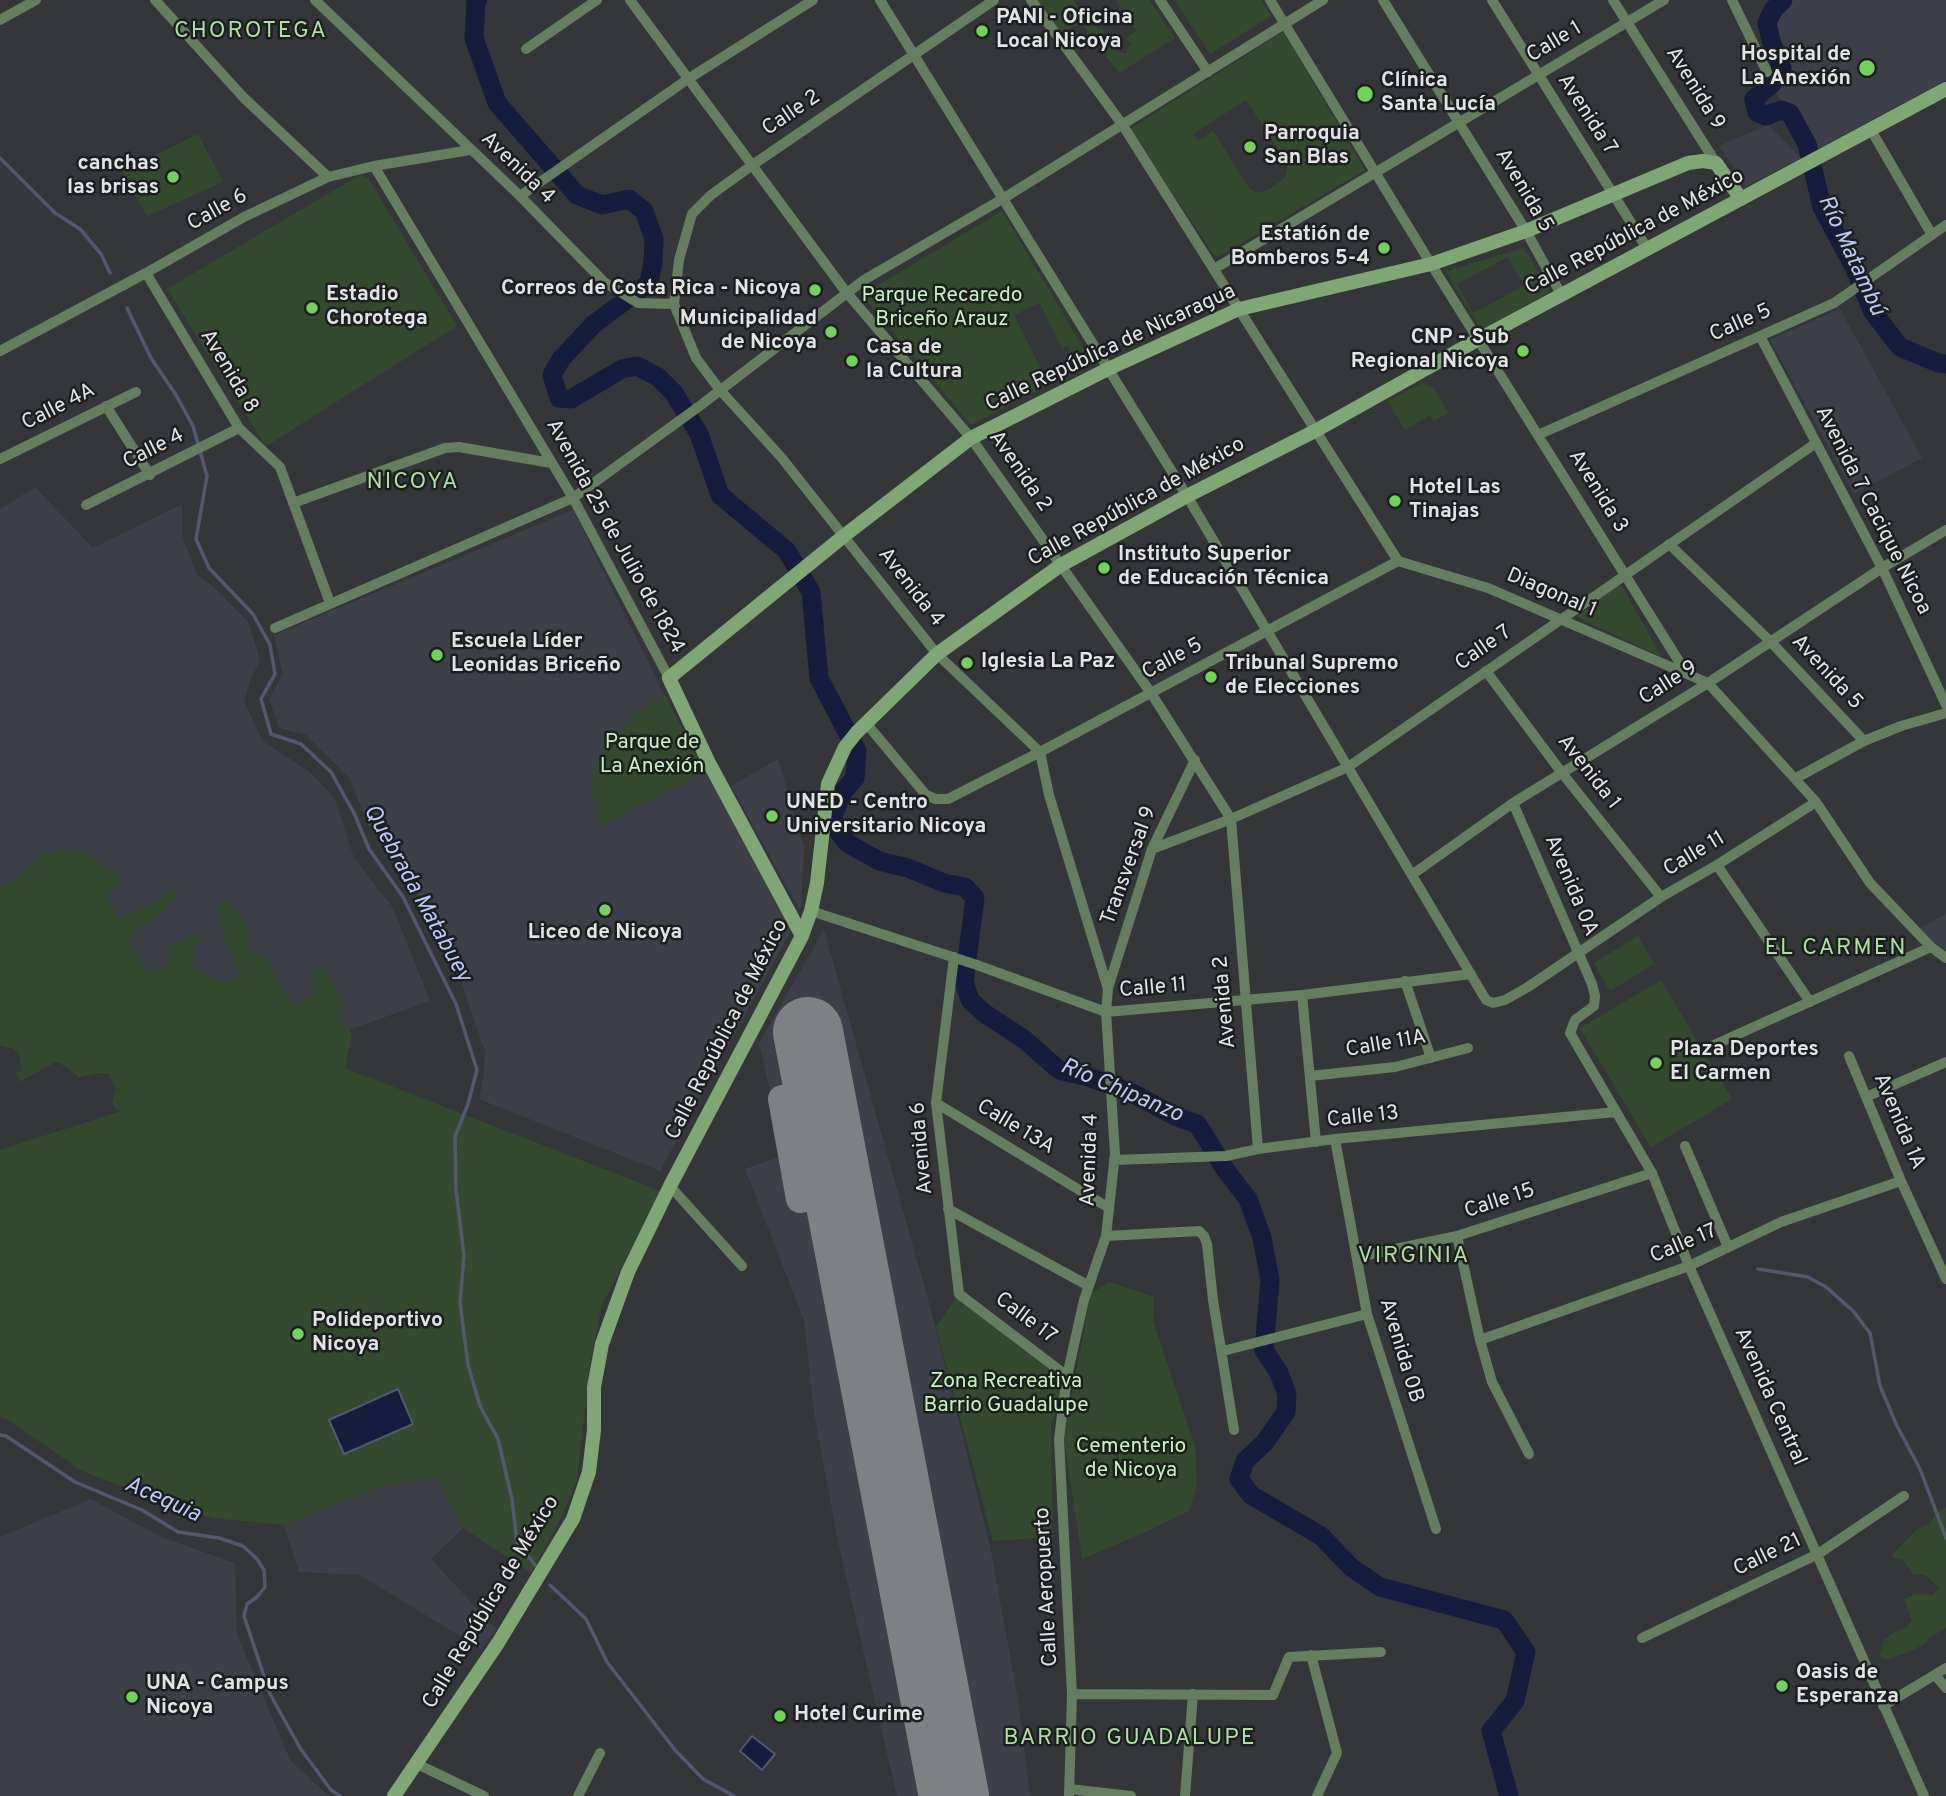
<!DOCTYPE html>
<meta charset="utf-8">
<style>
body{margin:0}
canvas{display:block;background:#35363a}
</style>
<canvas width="1946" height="1796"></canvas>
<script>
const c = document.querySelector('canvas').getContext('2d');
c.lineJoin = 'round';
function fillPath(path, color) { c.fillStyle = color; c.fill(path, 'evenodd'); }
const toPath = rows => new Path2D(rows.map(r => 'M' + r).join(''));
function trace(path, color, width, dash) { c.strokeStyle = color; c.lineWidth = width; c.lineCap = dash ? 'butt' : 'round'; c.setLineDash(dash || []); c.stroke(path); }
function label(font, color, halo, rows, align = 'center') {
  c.font = font + ' Overpass,sans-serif'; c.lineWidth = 5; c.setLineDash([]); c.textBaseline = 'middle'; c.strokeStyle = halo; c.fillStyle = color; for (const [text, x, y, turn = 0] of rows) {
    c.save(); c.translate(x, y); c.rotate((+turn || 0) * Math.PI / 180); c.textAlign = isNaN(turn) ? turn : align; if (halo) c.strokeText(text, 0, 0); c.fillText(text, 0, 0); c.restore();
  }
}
fillPath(toPath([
 [1792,0,1946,0,1946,80,1817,149,1796,111,1782,102,1775,92,1787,76,1787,60,1774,26],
 [1768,125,1801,158,1746,186,1719,146],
 [1840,309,1922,458,1854,494,1770,340],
 [35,487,93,548,182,504,183,538,197,575,217,590,249,623,260,660,250,681,244,702,263,741,310,772,334,797,354,858,393,908,430,1001,184,1089,0,1001,0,509],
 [573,510,664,694,636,714,600,826,705,772,793,927,660,1171,479,1099,484,1073,485,1051,456,968,418,893,367,822,350,779,306,735,279,728,269,699,283,674,274,635],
 [778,759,804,847,801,906,799,908,731,786],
 [1946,914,1946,950,1931,940,1920,928],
 [824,930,931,1310,990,1546,1019,1705,1030,1796,897,1796,838,1542,814,1413,804,1320,745,1169,785,1155,759,1043],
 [439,1477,463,1528,431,1559,496,1629,481,1649,360,1575,299,1572,284,1525,383,1486],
 [91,1499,161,1537,235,1563,237,1634,290,1760,329,1796,0,1796,0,1537]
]), '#3d3f49');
fillPath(toPath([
 [1035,0,1073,0,1079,9,1074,12,1082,23,1088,20,1091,25,1105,31,1101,43,1125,54,1131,42,1125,39,1137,31,1116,0,1149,0,1175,38,1119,73,1084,27,1079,25,1073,26,1061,36],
 [1175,0,1261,0,1271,16,1210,54],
 [1283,32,1365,170,1216,258,1130,129],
 [1246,100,1288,164,1285,178,1270,189,1259,193,1250,189,1213,131,1198,141,1193,134],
 [198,134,223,182,147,216,122,172],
 [360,175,368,178,457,326,266,446,167,289],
 [1002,211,1092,362,971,425,862,295],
 [1040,303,1062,348,1068,346,1076,363,1046,379,1014,315],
 [1524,248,1550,292,1481,330,1446,271],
 [1508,257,1524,286,1473,313,1457,284],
 [1422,383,1434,388,1448,413,1434,421,1430,415,1405,430,1388,401],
 [1620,583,1662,657,1577,617],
 [664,694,705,772,600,826,591,784,597,761,636,714],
 [63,849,84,852,117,874,120,883,116,889,109,892,109,900,120,919,159,901,164,894,176,891,178,895,173,902,163,912,134,932,129,942,145,969,153,971,165,966,169,962,166,948,190,935,199,934,201,941,193,946,195,961,192,966,199,972,217,979,230,981,238,976,239,969,225,942,218,906,228,901,247,923,249,949,252,954,267,956,281,989,295,1005,314,995,313,971,315,967,318,966,322,968,335,984,343,1002,341,1022,352,1033,345,1068,660,1191,602,1305,590,1364,577,1480,561,1518,531,1573,463,1528,438,1477,383,1486,284,1525,212,1518,163,1502,82,1471,7,1419,0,1417,0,1150,121,1111,115,1108,112,1102,116,1088,109,1074,100,1073,79,1077,60,1063,55,1062,20,1082,16,1073,22,1070,19,1054,12,1048,0,1045,0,887,18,878,41,855],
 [1638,936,1654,964,1610,991,1594,963],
 [1661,980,1732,1099,1651,1147,1580,1028],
 [1109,1282,1154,1297,1153,1320,1195,1446,1197,1485,1189,1511,1143,1533,1082,1559,1064,1438,1091,1293],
 [959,1294,1067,1376,1051,1425,1053,1537,993,1541,936,1327],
 [1946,1507,1946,1628,1929,1638,1926,1643,1913,1650,1889,1659,1881,1658,1880,1654,1884,1640,1893,1633,1907,1627,1912,1620,1904,1599,1916,1594,1933,1595,1939,1588,1925,1575,1913,1574,1903,1560,1893,1558,1892,1555,1916,1530,1929,1524,1935,1515]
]), '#334a2e');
const water = toPath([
 [398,1389,413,1424,344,1454,329,1420,398,1389],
 [752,1736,775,1754,762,1770,740,1751,752,1736]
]);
fillPath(water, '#161c3e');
trace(water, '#535870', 2);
trace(toPath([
 [0,158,55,213,80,229,101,254,110,273],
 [127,308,151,358,176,395,193,426,207,476,196,539,209,568,253,614,270,645,275,674,261,699,271,734,301,744,331,772,354,813,369,849,403,897,456,1004,477,1070,468,1104,455,1137,456,1190,464,1256,460,1302,468,1365,480,1406,498,1439,512,1499,517,1542,535,1565],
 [1758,1269,1808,1277,1826,1287,1853,1311,1870,1333,1880,1386,1897,1426,1920,1469,1946,1538],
 [0,1435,6,1436,75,1482,142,1510,178,1532,219,1538,243,1546,257,1559,264,1570,265,1587,257,1597,247,1604,244,1616,270,1694,300,1748,331,1790,340,1796],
 [550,1585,586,1619,607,1662,675,1750,703,1779,734,1796]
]), '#535870', 3.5);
trace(toPath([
 [478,0,476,2,474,38,497,103,577,195,602,205,629,199,644,211,654,239,653,262,649,283,594,324,561,359,552,375,559,398,571,399,622,369,637,366,658,377,674,393,699,434,720,495,787,551,811,592,819,678,857,751,855,778,842,793,831,822,847,843,879,861,908,868,944,883,965,887,975,898,964,982,970,1000,984,1013,1025,1040,1059,1070,1089,1077,1132,1093,1177,1117,1197,1124,1205,1136,1224,1168,1248,1199,1262,1238,1270,1280,1264,1350,1279,1373,1287,1394,1286,1412,1265,1442,1245,1461,1239,1479,1251,1495,1321,1536,1352,1568,1380,1587,1504,1620,1526,1652,1515,1701,1491,1731,1509,1796],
 [1783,0,1773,10,1767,23,1771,41,1782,68,1772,84,1754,99,1757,112,1765,116,1781,110,1790,113,1807,144,1822,207,1854,267,1873,312,1900,347,1938,363,1946,364]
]), '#161c3e', 19);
trace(toPath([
 [820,1093,782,1099,800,1199,838,1191]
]), '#7e8083', 28);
trace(toPath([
 [808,1032,954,1796]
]), '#7e8083', 70);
trace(toPath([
 [155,0,244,98,328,177],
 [315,0,520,196,604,282,638,303,674,304,696,358,720,390,781,457,937,654,1040,752,1049,795,1108,989,1106,1012,1115,1154,1106,1236,1084,1300,1067,1376,1059,1439,1072,1694,1069,1796],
 [630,0,846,292,971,438,1151,693,1231,819,1258,1149],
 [880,0,1187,496,1486,1000,1493,1003,1505,1000,1528,987,1661,897,1717,865,1816,802],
 [1031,0,1122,124,1398,561],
 [1160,0,1208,72],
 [1270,0,1431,264,1685,671],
 [1383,0,1526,231,1562,296],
 [1492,0,1648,250],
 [1613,0,1716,163],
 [1732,0,1767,72],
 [0,20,36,0],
 [526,49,597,0],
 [1871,130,1932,235],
 [374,166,573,498,669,678],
 [520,196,688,79,813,0],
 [1214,269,1664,0],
 [146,273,239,428,280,467,330,603],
 [674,304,679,260,692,214,711,195,751,166,994,0],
 [1760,336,1882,568,1946,705],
 [0,351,146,273,244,217,328,177,374,166,470,150],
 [106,406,150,475],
 [1538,435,1834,303,1946,225],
 [0,459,136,392],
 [293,503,445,448,459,447,551,463],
 [86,505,239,428],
 [1669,544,1770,641,1864,741],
 [1398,561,1488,588,1708,683,1816,802,1870,883,1931,947,1946,958],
 [275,628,573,498,701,405,864,280,1004,198,1323,0],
 [1486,671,1562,773,1661,897],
 [866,723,926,795,936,799,948,799,1040,752,1398,561],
 [1796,778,1864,741,1901,726,1946,713],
 [1513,803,1592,984,1595,996,1594,1006,1575,1020,1570,1033,1652,1173,1689,1266,1924,1796],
 [1152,849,1231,819,1348,767,1816,443],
 [1717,865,1810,1002],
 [1413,874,1513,803,1708,683,1882,568,1946,530],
 [811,911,977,965,1106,1012,1302,995,1471,974],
 [954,957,936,1103,959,1294,1067,1376],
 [1405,981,1431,1058],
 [1108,988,1152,849,1195,760],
 [1302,995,1316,1142],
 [1714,1045,1931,947],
 [1849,1056,1901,1181,1946,1279],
 [1310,1076,1395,1067,1468,1048],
 [1866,1097,1946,1062],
 [936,1103,1109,1208],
 [1335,1139,1367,1314,1436,1529],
 [1685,1146,1728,1247],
 [1114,1160,1226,1156,1258,1149,1335,1139,1616,1112],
 [670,1186,742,1266],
 [948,1209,1089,1286],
 [1106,1236,1199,1231,1204,1236,1207,1244,1213,1300,1234,1430],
 [1457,1236,1480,1340,1492,1382,1529,1454],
 [1357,1257,1457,1236,1652,1173],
 [1480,1340,1689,1266,1781,1222,1901,1181],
 [1223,1351,1367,1314],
 [1642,1638,1818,1554,1904,1496],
 [1311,1655,1337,1753,1317,1796],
 [1935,1675,1946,1688],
 [1072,1694,1273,1695,1289,1657,1381,1652],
 [1883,1706,1946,1668],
 [417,1764,484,1796],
 [1069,1789,1131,1796],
 [578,1796,600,1753],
 [1185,1796,1193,1694]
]), '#657e5f', 10);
trace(toPath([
 [802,936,708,761,669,678,845,535,971,438,1108,369,1239,309,1431,264,1526,231,1688,163,1703,161,1716,163,1741,199],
 [394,1796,498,1643,573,1519,589,1472,594,1430,594,1387,602,1344,628,1272,670,1186,802,936,811,911,817,883,828,784,845,747,857,732,937,654,1061,565,1187,496,1315,431,1479,339,1946,89]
]), '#7ea775', 14);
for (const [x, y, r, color] of [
 [982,31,7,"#72d25d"],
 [1867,68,9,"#72d25d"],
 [1365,94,9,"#72d25d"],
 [1250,147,7,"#72d25d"],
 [173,177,7,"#72d25d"],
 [1384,248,7,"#72d25d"],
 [815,290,7,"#72d25d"],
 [312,308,7,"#72d25d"],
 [831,332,7,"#72d25d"],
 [1523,351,7,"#72d25d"],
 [852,361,7,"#72d25d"],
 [1395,501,7,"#72d25d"],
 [1104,568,7,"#72d25d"],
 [437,655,7,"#72d25d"],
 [967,663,7,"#72d25d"],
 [1211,677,7,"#72d25d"],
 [772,816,7,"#72d25d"],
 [605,910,7,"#72d25d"],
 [1656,1063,7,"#72d25d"],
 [298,1334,7,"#72d25d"],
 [1782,1686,7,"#72d25d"],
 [132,1697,7,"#72d25d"],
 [780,1716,7,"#72d25d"]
]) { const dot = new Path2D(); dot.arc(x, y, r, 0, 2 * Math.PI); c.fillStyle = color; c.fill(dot); trace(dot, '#1d1e1f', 2.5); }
label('bold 21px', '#e2e3e5', '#1d1e1f', [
 ["PANI - Oficina",996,19],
 ["Local Nicoya",996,43],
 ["Hospital de",1851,56,"right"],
 ["La Anexión",1851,80,"right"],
 ["Clínica",1381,82],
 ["Santa Lucía",1381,106],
 ["Parroquia",1264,135],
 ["San Blas",1264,159],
 ["canchas",159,165,"right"],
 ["las brisas",159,189,"right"],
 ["Estatión de",1370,236,"right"],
 ["Bomberos 5-4",1370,260,"right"],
 ["Correos de Costa Rica - Nicoya",801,290,"right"],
 ["Estadio",326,296],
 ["Chorotega",326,320],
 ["Municipalidad",817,320,"right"],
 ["de Nicoya",817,344,"right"],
 ["CNP - Sub",1509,339,"right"],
 ["Regional Nicoya",1509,363,"right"],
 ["Casa de",866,349],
 ["la Cultura",866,373],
 ["Hotel Las",1409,489],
 ["Tinajas",1409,513],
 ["Instituto Superior",1118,556],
 ["de Educación Técnica",1118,580],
 ["Escuela Líder",451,643],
 ["Leonidas Briceño",451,667],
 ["Iglesia La Paz",981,663],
 ["Tribunal Supremo",1225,665],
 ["de Elecciones",1225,689],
 ["UNED - Centro",786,804],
 ["Universitario Nicoya",786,828],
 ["Liceo de Nicoya",605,934,"center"],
 ["Plaza Deportes",1670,1051],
 ["El Carmen",1670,1075],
 ["Polideportivo",312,1322],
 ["Nicoya",312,1346],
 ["Oasis de",1796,1674],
 ["Esperanza",1796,1698],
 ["UNA - Campus",146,1685],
 ["Nicoya",146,1709],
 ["Hotel Curime",794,1716]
], 'left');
label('21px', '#e2e3e5', '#1d1e1f', [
 ["Calle 1",1555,43,-31],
 ["Avenida 9",1694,89,58],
 ["Calle 2",792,114,-34],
 ["Avenida 7",1586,115,57],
 ["Avenida 4",517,169,44],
 ["Avenida 5",1523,191,59],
 ["Calle 6",218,211,-29],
 ["Calle República de México",1635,233,-28],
 ["Calle 5",1741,324,-24],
 ["Calle República de Nicaragua",1111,349,-25],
 ["Avenida 8",228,372,59],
 ["Calle 4A",59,408,-27],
 ["Calle 4",154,450,-27],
 ["Avenida 2",1019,472,55],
 ["Avenida 3",1597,492,58],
 ["Calle República de México",1137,503,-29],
 ["Avenida 7 Cacique Nicoa",1872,511,63],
 ["Avenida 25 de Julio de 1824",614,537,61],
 ["Avenida 4",910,588,52],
 ["Diagonal 1",1551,594,23],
 ["Calle 7",1484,649,-35],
 ["Calle 5",1173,660,-28],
 ["Avenida 5",1826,673,47],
 ["Calle 9",1669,684,-32],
 ["Avenida 1",1588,773,52],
 ["Calle 11",1695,855,-31],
 ["Transversal 9",1130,866,-70],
 ["Avenida 0A",1570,886,67],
 ["Calle 11",1153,989,-5],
 ["Avenida 2",1226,1002,-95],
 ["Calle República de México",728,1030,-63],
 ["Calle 11A",1386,1045,-10],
 ["Calle 13",1363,1118,-6],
 ["Avenida 1A",1898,1122,67],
 ["Calle 13A",1015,1128,31],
 ["Avenida 6",923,1148,-95],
 ["Avenida 4",1091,1160,-88],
 ["Calle 15",1500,1202,-18],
 ["Calle 17",1684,1245,-23],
 ["Calle 17",1025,1319,37],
 ["Avenida 0B",1400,1351,73],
 ["Avenida Central",1769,1397,66],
 ["Calle 21",1768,1556,-26],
 ["Calle Aeropuerto",1048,1587,-93],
 ["Calle República de México",492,1603,-59]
]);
label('21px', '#c3f4b9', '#1d1e1f', [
 ["Parque Recaredo",942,297],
 ["Briceño Arauz",942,321],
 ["Parque de",652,744],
 ["La Anexión",652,768],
 ["Zona Recreativa",1006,1383],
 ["Barrio Guadalupe",1006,1407],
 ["Cementerio",1131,1448],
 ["de Nicoya",1131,1472]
]);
c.letterSpacing = '2px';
label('23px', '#acdfa1', '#1d1e1f', [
 ["CHOROTEGA",251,32],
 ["NICOYA",413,483],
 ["EL CARMEN",1836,949],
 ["VIRGINIA",1414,1257],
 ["BARRIO GUADALUPE",1130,1739]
]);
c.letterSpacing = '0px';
label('italic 23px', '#bbc8fd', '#1d1e1f', [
 ["Río Matambú",1850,256,65],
 ["Quebrada Matabuey",416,894,61],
 ["Río Chipanzo",1121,1092,23],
 ["Acequia",162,1501,24]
]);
</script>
